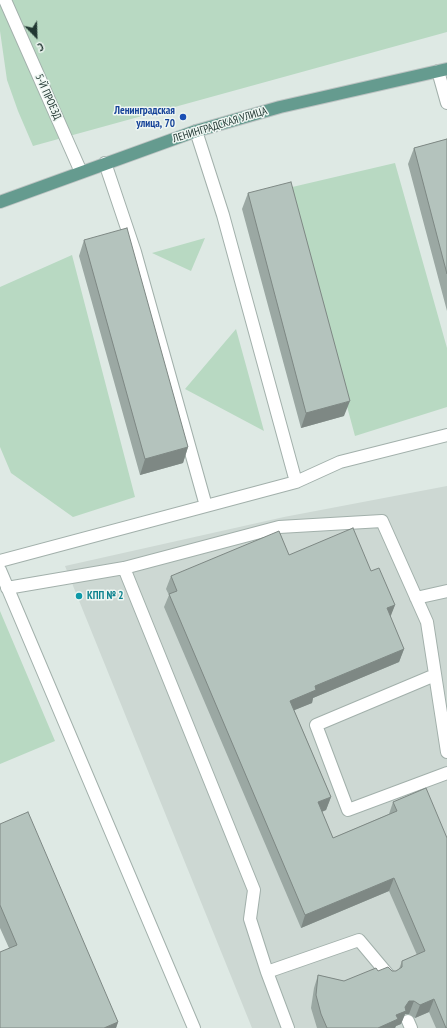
<!DOCTYPE html>
<meta charset="utf-8">
<style>
body{margin:0}
#map{position:relative;width:447px;height:1028px;overflow:hidden;background:#dee9e4;font-family:"PT Sans Narrow",sans-serif}
canvas{display:block}
.north{position:absolute;left:16px;top:16px;width:40px;height:40px;-webkit-text-stroke:3px #eef6f2;paint-order:stroke;rotate:157deg;font-size:11px;font-weight:700;line-height:16px;text-align:center;color:#213732}
.north::after{content:'';display:block;margin:auto;width:14px;height:18px;background:#213732;clip-path:polygon(50% 0,100% 100%,50% 72%,0 100%)}
</style>
<div id="map">
<canvas width="447" height="1028"></canvas>
<div class="north">С</div>
</div>
<script>
const c = document.querySelector('canvas').getContext('2d');
c.lineJoin = 'round';
function fillPath(path, color) { c.fillStyle = color; c.fill(path, 'evenodd'); }
const toPath = rows => new Path2D(rows.map(r => 'M' + r).join(''));
function trace(path, color, width, dash) { c.strokeStyle = color; c.lineWidth = width; c.lineCap = dash ? 'butt' : 'round'; c.setLineDash(dash || []); c.stroke(path); }
function label(font, color, halo, rows, align = 'center') {
  c.font = font + ' "PT Sans Narrow",sans-serif'; c.lineWidth = 3; c.setLineDash([]); c.textBaseline = 'middle'; c.strokeStyle = halo; c.fillStyle = color; for (const [text, x, y, turn = 0] of rows) {
    c.save(); c.translate(x, y); c.rotate((+turn || 0) * Math.PI / 180); c.textAlign = isNaN(turn) ? turn : align; if (halo) c.strokeText(text, 0, 0); c.fillText(text, 0, 0); c.restore();
  }
}
fillPath(toPath([
 [447,486,447,1028,252,1028,65,566,284,517]
]), '#cdd8d3');
fillPath(toPath([
 [0,0,447,0,447,32,33,146,18,111,7,80,0,31],
 [395,163,447,348,447,407,355,436,288,188],
 [205,238,191,271,152,253],
 [72,255,135,497,73,517,11,473,0,447,0,287],
 [236,329,264,431,185,389],
 [0,611,55,741,0,764]
]), '#b8d9c2');
const minor = toPath([
 [5,0,81,172],
 [438,71,447,103],
 [196,131,223,215,296,482],
 [105,163,135,252,206,506],
 [0,561,296,482,340,462,447,435],
 [124,568,254,890,250,919,267,972,288,1028],
 [0,570,194,1028],
 [7,588,124,568,279,527,382,521,427,622,447,752],
 [416,598,447,591],
 [435,675,316,725,348,810,447,773],
 [267,972,359,940,390,977],
 [408,1021,411,1028]
]);
const major = toPath([
 [0,202,196,131,280,107,447,69]
]);
trace(minor, '#a2b0ab', 14);
trace(major, '#bcc3c2', 14);
trace(minor, '#fff', 12);
trace(major, '#659b8f', 12);
fillPath(toPath([
 [447,139,447,311,408,164,414,148],
 [248,193,344,416,301,428,242,209],
 [84,240,188,447,183,463,140,475,79,256],
 [289,555,371,571,395,605,390,616,404,649,399,662,313,698,312,703,294,710,331,797,326,810,322,812,333,838,389,814,393,802,426,788,447,1028,436,1028,429,1012,415,1018,409,1014,405,1014,401,1024,396,1026,395,1028,317,1028,311,1008,314,988,318,975,344,981,378,971,396,971,399,969,402,961,417,955,389,891,301,928,164,607,169,595,166,589,171,576],
 [0,824,118,1022,116,1028,0,1028,9,948,0,928]
]), '#9ba8a3');
fillPath(toPath([
 [350,401,344,416,301,428,306,413],
 [188,447,183,463,140,475,145,459],
 [395,605,390,618,387,608],
 [404,649,399,662,313,698,312,703,285,714,290,701,315,686],
 [331,797,326,810,313,815,318,802],
 [394,878,389,891,301,928,305,915],
 [434,999,429,1012,415,1018,420,1005],
 [409,1001,414,1001,409,1014,405,1014,401,1024,396,1026,395,1028,378,1028,396,1015],
 [118,1022,116,1028,104,1028]
]), '#7e8884');
const building = toPath([
 [447,139,447,274,414,148,447,139],
 [291,182,350,401,306,413,248,193,291,182],
 [127,228,188,447,145,459,84,240,127,228],
 [353,528,371,571,379,568,395,605,387,608,404,649,315,686,316,690,290,701,331,797,318,802,333,838,397,811,393,802,426,788,447,838,447,1028,446,1028,434,999,420,1005,414,1001,409,1001,405,1007,406,1011,396,1015,398,1019,378,1028,327,1028,321,1014,316,995,318,975,344,981,376,968,378,971,388,967,392,971,396,971,402,967,402,961,425,951,394,878,305,915,169,594,177,591,171,576,279,531,289,555,353,528],
 [28,812,118,1022,104,1028,0,1028,0,952,17,945,0,905,0,824,28,812]
]);
fillPath(building, '#b4c3bd');
trace(building, '#7e8884', 1);
for (const [x, y, r, color] of [
 [183,117,4,"#1a4fb4"],
 [79,596,4,"#0f9aa8"]
]) { const dot = new Path2D(); dot.arc(x, y, r, 0, 2 * Math.PI); c.fillStyle = color; c.fill(dot); trace(dot, '#eef6f2', 1.5); }
label('11px', '#213732', '#eef6f2', [
 ["5-Й ПРОЕЗД",48,97,66],
 ["ЛЕНИНГРАДСКАЯ УЛИЦА",220,125,-17]
]);
label('bold 11px', '#164399', '#eef6f2', [
 ["Ленинградская",175,111],
 ["улица, 70",175,124]
], 'right');
label('bold 11px', '#0d838f', '#eef6f2', [
 ["КПП № 2",87,596]
], 'left');
</script>
